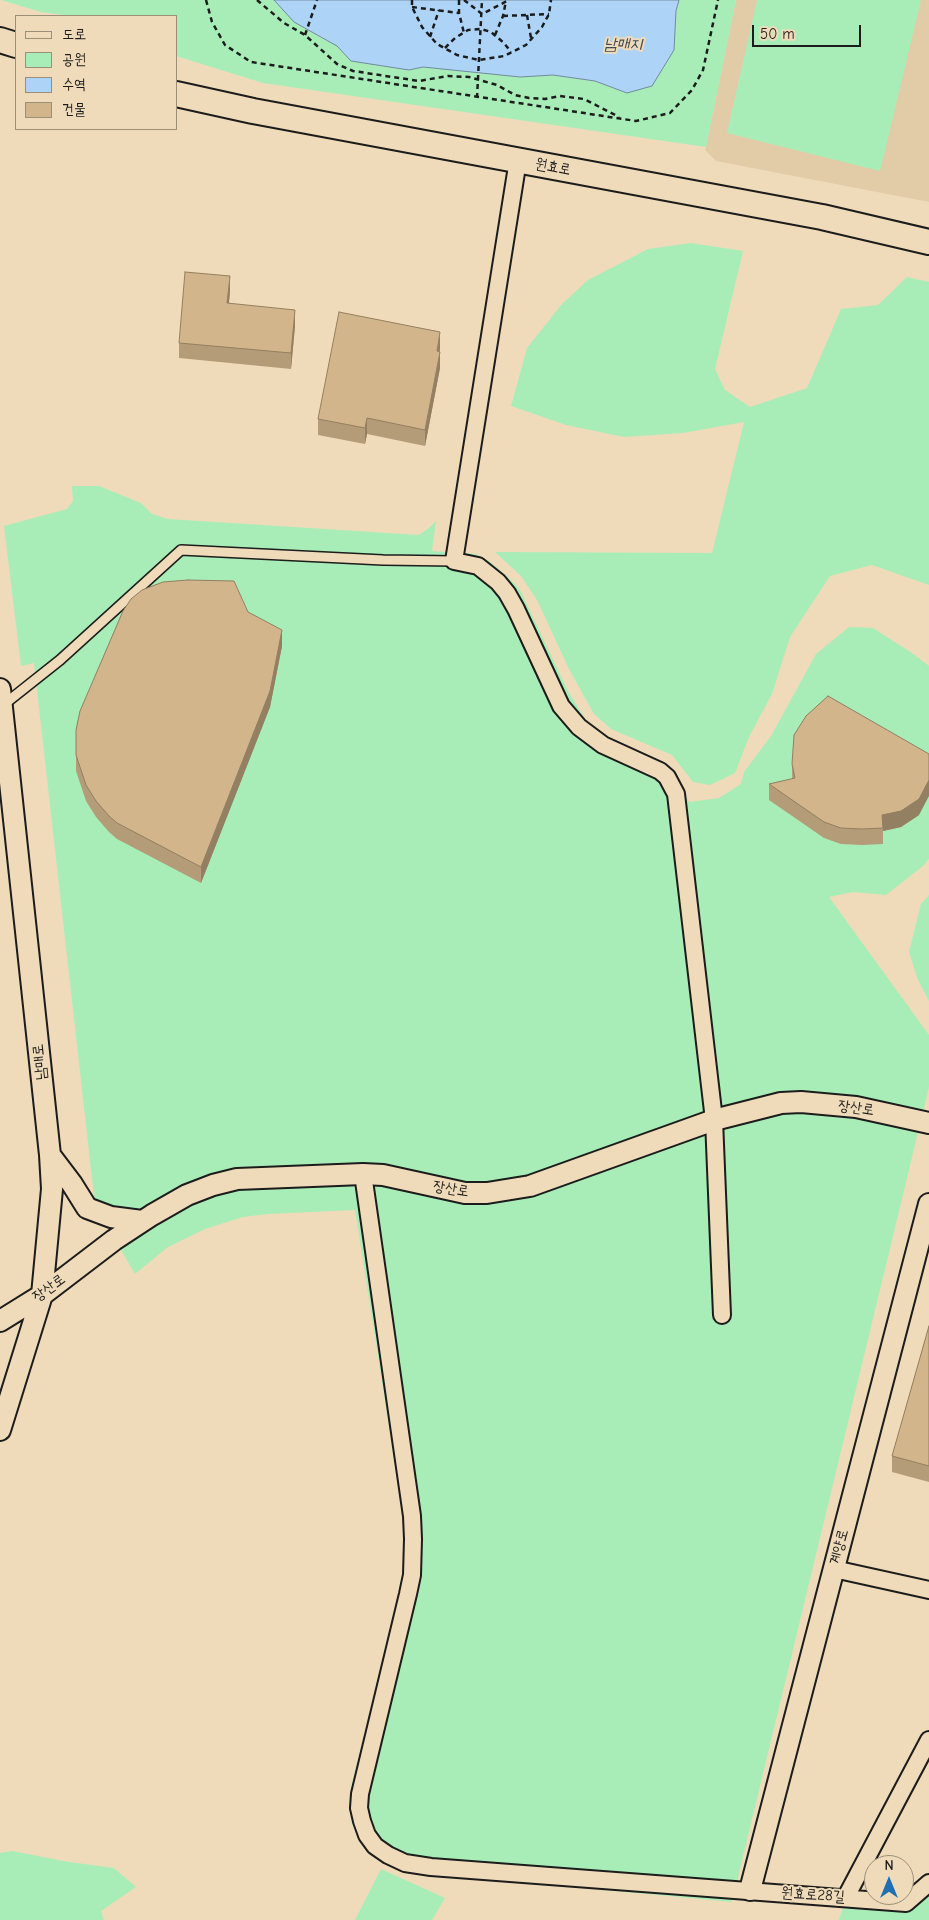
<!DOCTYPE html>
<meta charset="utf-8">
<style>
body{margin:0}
#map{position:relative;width:929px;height:1920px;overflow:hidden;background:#efdbb9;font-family:"Comic Neue","Poor Story",sans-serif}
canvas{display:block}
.legend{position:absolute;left:15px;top:15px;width:162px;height:115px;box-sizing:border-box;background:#efdbb9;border:1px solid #9b8f7a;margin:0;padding:6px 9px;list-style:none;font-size:15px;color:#1c1c1c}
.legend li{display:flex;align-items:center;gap:10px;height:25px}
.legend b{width:25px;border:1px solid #9b8f7a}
.north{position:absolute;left:864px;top:1855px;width:50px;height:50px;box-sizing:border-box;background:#efdbb9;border:1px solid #9b8f7a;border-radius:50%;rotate:0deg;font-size:14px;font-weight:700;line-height:20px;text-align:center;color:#1c1c1c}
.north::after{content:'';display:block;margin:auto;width:18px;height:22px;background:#1f6fb2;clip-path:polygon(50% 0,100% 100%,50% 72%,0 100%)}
.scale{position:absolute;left:752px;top:25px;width:109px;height:22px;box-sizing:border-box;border:2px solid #1c1c1c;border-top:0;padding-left:6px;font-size:15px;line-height:18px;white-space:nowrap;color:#1c1c1c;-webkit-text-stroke:4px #efdbb9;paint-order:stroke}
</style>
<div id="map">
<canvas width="929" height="1920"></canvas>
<ul class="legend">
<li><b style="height:6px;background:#efdbb9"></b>도로</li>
<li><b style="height:14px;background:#a8edb8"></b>공원</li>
<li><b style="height:14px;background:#add4f7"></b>수역</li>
<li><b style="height:14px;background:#d2b58b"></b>건물</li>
</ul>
<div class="north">N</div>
<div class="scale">50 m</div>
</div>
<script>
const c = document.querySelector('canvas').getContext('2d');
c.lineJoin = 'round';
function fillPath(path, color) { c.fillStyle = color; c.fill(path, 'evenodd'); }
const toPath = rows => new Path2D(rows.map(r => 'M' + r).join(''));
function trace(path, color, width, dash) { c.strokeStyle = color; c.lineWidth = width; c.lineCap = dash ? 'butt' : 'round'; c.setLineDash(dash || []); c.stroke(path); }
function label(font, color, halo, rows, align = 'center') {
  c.font = font + ' "Comic Neue","Poor Story",sans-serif'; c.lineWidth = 4; c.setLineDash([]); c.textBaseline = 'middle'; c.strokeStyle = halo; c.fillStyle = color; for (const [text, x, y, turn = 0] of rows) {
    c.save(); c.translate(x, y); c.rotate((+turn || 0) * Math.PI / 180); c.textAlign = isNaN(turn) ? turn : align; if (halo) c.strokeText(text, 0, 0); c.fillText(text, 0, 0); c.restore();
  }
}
fillPath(toPath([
 [736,0,929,0,929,202,716,161,705,150]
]), '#e2cca8');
fillPath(toPath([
 [1,0,736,0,706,147,263,83,176,56,176,16,71,16,41,12],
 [757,0,921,0,880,171,727,133],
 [691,243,743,251,715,369,725,390,750,407,807,388,841,309,878,305,907,277,929,282,929,585,872,565,830,576,790,637,772,694,749,737,735,773,710,785,693,782,672,755,611,729,594,714,569,669,537,600,521,576,495,552,712,553,744,422,683,433,624,437,566,425,511,406,527,348,562,304,588,280,648,249],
 [72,486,99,486,141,503,152,514,168,519,419,535,429,528,436,521,432,551,476,554,489,561,509,578,520,590,568,691,586,720,600,736,666,765,679,779,689,802,719,798,741,784,744,772,771,736,816,654,849,627,873,628,912,653,929,666,929,859,923,866,886,895,853,892,829,897,929,1035,929,1087,732,1902,403,1871,389,1866,375,1857,358,1839,352,1823,349,1807,350,1792,403,1581,406,1534,355,1210,268,1214,243,1217,205,1229,168,1247,135,1274,95,1205,34,663,21,666,4,526,67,509,73,501],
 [929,895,929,1001,918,980,909,952,921,904],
 [12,1851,69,1862,114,1868,136,1887,101,1911,104,1920,0,1920,0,1853],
 [381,1869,445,1898,432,1920,355,1920],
 [929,1883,929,1920,839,1920,846,1897,907,1903]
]), '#a8edb8');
const water = toPath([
 [274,0,679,0,676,11,674,50,652,86,627,93,595,81,553,75,520,77,423,67,409,70,351,61,337,46,294,22,274,0]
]);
fillPath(water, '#add4f7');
trace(water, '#738a9f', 1);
const service = toPath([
 [2,706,60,660,181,550,383,560,454,561]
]);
const minor = toPath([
 [518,160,454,561,478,566,498,582,507,593,516,609,561,706,579,727,603,745,660,771,667,777,676,794,714,1120,722,1315],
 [363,1174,412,1516,413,1539,412,1575,408,1594,360,1794,359,1808,362,1821,367,1835,375,1846,388,1855,405,1863,431,1867,906,1903,929,1883],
 [834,1569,929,1590],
 [846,1897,929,1740]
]);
const tertiary = toPath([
 [0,689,50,1155,52,1189,42,1295,0,1430],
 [50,1155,72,1184,87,1208,111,1217,142,1221],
 [0,1321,42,1295,114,1240,152,1215,187,1195,213,1185,237,1179,363,1174,383,1175,465,1193,487,1193,530,1186,714,1120,781,1103,801,1102,856,1107,929,1123],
 [750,1890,929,1204]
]);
const secondary = toPath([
 [0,40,16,45],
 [176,94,253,111,822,217,929,242]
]);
trace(service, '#1c1c1c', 12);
trace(minor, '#1c1c1c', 20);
trace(tertiary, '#1c1c1c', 24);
trace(secondary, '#1c1c1c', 28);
trace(toPath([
 [206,0,212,22,225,45,251,62,636,121,670,113,692,90,703,70,718,0],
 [257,0,284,23,305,35,337,64,353,71,419,81,448,76,469,77,497,85,515,95,529,98,545,99,560,96,584,99,619,117],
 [412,0,412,7,422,27,437,44,457,55,479,60,504,56,526,45,542,27,549,14,551,0],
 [459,0,459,13,464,33],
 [464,0,482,14,509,0],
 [412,7,459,13],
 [527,15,531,38],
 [503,16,549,14],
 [305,35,317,0],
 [495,35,503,16,506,1],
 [430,37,439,10],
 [445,48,455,38,468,30,481,29,491,32,504,43,511,52],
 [477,98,482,0]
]), '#1c1c1c', 2.5, [5, 4]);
trace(service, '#efdbb9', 9);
trace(minor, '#efdbb9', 16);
trace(tertiary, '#efdbb9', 20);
trace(secondary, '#efdbb9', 24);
fillPath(toPath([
 [230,292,229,303,295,326,291,369,179,358,179,343],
 [440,348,440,368,425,446,367,434,365,444,318,435,318,419],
 [248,612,282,646,270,707,201,883,117,839,109,832,96,817,86,801,76,771,76,730],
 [792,764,919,815,901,827,883,831,883,844,862,845,841,844,824,838,769,800,769,784,792,779],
 [929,1326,929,1482,892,1472,892,1456]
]), '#b59c78');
fillPath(toPath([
 [230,276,230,292,227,319,227,303],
 [295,310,295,326,291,369,291,353],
 [440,332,440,348,437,367,437,351],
 [440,352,440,368,425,446,425,430],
 [367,418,367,434,365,444,365,428],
 [282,630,282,646,270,707,201,883,201,867],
 [929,780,929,796,919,815,901,827,883,831,882,815]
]), '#937f61');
const building = toPath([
 [185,272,230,276,227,303,295,310,291,353,179,343,185,272],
 [339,312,440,332,437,351,440,352,425,430,367,418,365,428,318,419,339,312],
 [188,580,234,581,248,612,282,630,270,691,201,867,117,823,109,816,96,801,86,785,76,755,76,730,80,711,123,611,131,599,142,590,163,582,188,580],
 [828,696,929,754,929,780,919,799,901,811,882,815,883,828,862,829,841,828,824,822,769,784,795,778,792,764,794,735,806,716,828,696],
 [929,1326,929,1466,892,1456,929,1326]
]);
fillPath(building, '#d2b58b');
trace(building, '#937f61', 1);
label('15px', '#1c1c1c', '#efdbb9', [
 ["원효로",553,167,11],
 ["남매로",40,1062,-96],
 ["장산로",856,1108,8],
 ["장산로",451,1189,9],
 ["장산로",49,1288,-36],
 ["계양로",839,1547,-75],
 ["원효로28길",813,1895,4]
]);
label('italic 16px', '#404a53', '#efdbb9', [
 ["남매지",623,44]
]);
</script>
